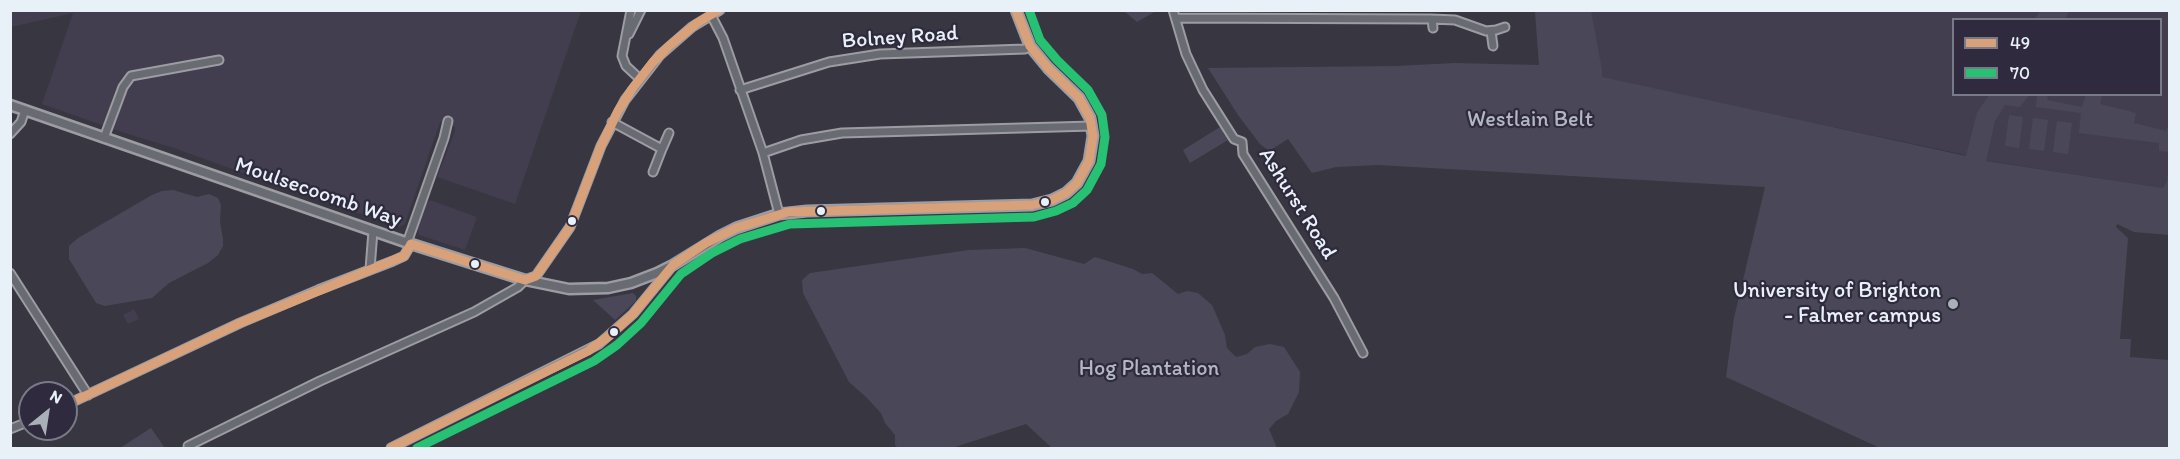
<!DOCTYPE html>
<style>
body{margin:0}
#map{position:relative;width:2180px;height:459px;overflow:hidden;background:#383640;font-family:Itim,sans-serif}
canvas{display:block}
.frame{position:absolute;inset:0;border:12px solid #e8f1f8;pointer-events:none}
.legend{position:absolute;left:1952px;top:18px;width:210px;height:78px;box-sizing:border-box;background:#2f2a3d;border:2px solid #797a88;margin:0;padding:8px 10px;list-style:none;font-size:18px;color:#e8f1f8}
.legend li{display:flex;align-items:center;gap:12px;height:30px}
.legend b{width:30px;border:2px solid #797a88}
.north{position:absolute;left:18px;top:381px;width:60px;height:60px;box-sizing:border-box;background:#2f2a3d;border:2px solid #797a88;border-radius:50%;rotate:30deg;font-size:16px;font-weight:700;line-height:24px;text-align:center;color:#e8f1f8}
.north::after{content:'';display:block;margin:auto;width:21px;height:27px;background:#aab0b8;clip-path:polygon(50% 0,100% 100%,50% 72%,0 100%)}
</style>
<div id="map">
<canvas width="2180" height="459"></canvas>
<div class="frame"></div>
<ul class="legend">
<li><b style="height:8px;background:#d9a179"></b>49</li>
<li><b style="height:8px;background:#26c172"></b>70</li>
</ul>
<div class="north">N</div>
</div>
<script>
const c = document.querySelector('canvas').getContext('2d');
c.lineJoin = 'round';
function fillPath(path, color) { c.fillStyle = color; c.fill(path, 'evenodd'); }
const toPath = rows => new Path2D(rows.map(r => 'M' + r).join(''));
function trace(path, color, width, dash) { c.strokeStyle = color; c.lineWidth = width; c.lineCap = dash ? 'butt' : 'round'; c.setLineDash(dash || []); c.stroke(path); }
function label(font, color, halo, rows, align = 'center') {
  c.font = font + ' Itim,sans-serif'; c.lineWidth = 4.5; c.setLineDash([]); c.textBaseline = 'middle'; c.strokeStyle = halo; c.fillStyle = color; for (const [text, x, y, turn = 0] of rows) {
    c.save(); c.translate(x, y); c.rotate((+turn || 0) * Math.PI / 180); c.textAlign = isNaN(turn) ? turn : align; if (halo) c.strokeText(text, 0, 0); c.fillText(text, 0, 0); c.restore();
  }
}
fillPath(toPath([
 [10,11,581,11,515,204,437,177,455,131,455,127,440,122,405,224,400,227,281,187,177,149,125,133,42,104,73,13,11,27],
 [1535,11,2169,11,2169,189,1975,159,1961,154,1539,65],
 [1954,20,2160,20,2160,94,1954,94],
 [430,200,477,217,465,250,419,235,417,228,426,203],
 [134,309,139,319,128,324,123,315]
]), '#423e4f');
fillPath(toPath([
 [1124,11,1156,11,1137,22],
 [1591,11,1602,70,1602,77,1966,156,1977,113,1989,95,2029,95,2020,107,2005,105,1995,121,1986,161,2163,188,2167,181,2169,163,2169,235,2134,232,2117,224,2116,227,2128,238,2120,339,2131,339,2130,357,2169,360,2169,448,1880,448,1726,377,1734,318,1765,187,1378,165,1336,167,1312,173,1288,139,1269,151,1260,144,1238,115,1208,68,1396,66,1455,63,1539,65,1535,11],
 [2040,11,2040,10,2069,11,2065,19,2035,19],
 [2037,95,2048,95,2047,100,2082,107,2086,95,2102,95,2100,104,2136,113,2134,123,2166,131,2169,125,2169,152,2159,151,2159,143,2079,133,2081,113,2036,107],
 [2009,115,2023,117,2019,148,2005,146],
 [2033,118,2048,120,2044,151,2029,149],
 [2057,121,2072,123,2068,154,2053,152],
 [1220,127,1228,140,1190,163,1183,150],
 [173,190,197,197,209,194,218,198,221,205,220,222,223,239,223,246,218,255,208,263,169,283,152,298,105,306,96,303,69,259,69,246,78,238,152,195,162,191],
 [1025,248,1084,264,1095,257,1133,269,1142,274,1152,273,1178,294,1187,291,1198,293,1212,305,1225,335,1227,348,1236,357,1247,354,1255,347,1270,344,1284,347,1300,372,1299,392,1288,414,1276,421,1269,429,1277,448,1052,448,1026,424,952,448,898,448,895,445,895,435,885,423,881,413,866,397,849,382,803,293,802,280,810,273,969,250],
 [633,293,636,296,636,301,615,320,593,300],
 [151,428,165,448,120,448]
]), '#4a4858');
const minor = toPath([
 [631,10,622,56,626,66,640,79],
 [1173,10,1186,54,1203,90,1234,139,1242,142,1243,154,1334,298,1363,353],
 [711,15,723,38,763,153,779,214],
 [1176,18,1432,19,1455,20,1486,31,1496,30,1505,27],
 [1432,19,1433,28],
 [1491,31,1493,46],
 [629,34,641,10],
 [740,90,829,62,880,54,1025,49,1030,46],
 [612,122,662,149,653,172],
 [10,134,21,122,25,110],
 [104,138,123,87,131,76,219,60],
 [662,149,669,133],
 [763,153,801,140,842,133,1092,126],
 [407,243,444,138,448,121],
 [370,269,373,231],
 [10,273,88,395],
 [66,405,240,323,318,290,393,261,404,256,411,244],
 [10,429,30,421],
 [188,446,320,381,474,312,518,287,525,280,536,276,570,227,601,146,625,100,660,55,692,27,720,10],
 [391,448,599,344,633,314,673,265]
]);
const tertiary = toPath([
 [10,105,411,244,525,280,569,289,608,288,631,283,657,273,673,265,720,236,736,228,779,214,807,211,1032,205,1052,200,1066,193,1077,183,1089,161,1093,136,1090,118,1079,98,1048,68,1030,46,1016,10]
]);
trace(minor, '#9c9ca2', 11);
trace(tertiary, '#9c9ca2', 13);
trace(minor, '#696b72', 7);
trace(tertiary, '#696b72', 8);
trace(toPath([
 [411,244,525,280],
 [525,280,536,276,570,227,601,146,618,111,632,89,653,62,669,46,697,23,719,10],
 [66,405,240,323,404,256,411,244],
 [391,448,588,351,609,336,633,314,673,265,706,243,736,228,788,212,1032,205,1052,200,1066,193,1077,183,1089,161,1093,136,1090,118,1079,98,1048,68,1030,46,1016,10]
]), '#d9a179', 9);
trace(toPath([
 [417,448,594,361,617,345,641,323,681,274,712,253,740,239,790,224,1034,217,1056,211,1073,203,1087,190,1101,164,1105,137,1102,115,1088,90,1057,60,1040,40,1029,10]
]), '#26c172', 9);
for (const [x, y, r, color] of [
 [1045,202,5,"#e8f1f8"],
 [821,211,5,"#e8f1f8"],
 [572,221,5,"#e8f1f8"],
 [475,264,5,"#e8f1f8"],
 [1953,304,6,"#aab0b8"],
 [614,332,5,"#e8f1f8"]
]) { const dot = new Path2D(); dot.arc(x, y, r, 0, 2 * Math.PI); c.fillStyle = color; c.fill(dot); trace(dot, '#2f2a3d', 2); }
label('22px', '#e8f1f8', '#2f2a3d', [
 ["Bolney Road",900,38,-4],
 ["Moulsecoomb Way",318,193,19],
 ["Ashurst Road",1297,204,58]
]);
label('22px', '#b2b7c1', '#2f2a3d', [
 ["Westlain Belt",1530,120],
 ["Hog Plantation",1149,369]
]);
label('22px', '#e8f1f8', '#2f2a3d', [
 ["University of Brighton",1941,291],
 ["- Falmer campus",1941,316]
], 'right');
</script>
